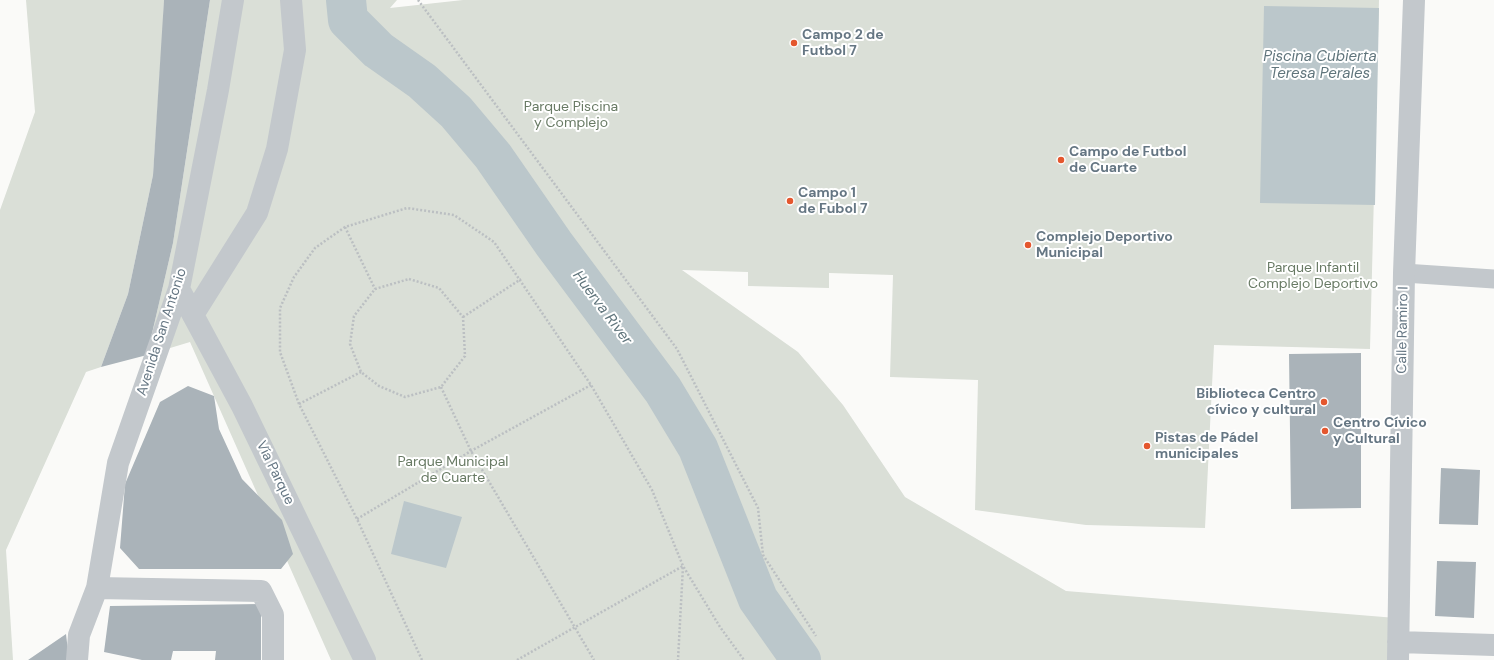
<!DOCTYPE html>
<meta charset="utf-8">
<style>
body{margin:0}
canvas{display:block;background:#fafaf8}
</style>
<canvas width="1494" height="660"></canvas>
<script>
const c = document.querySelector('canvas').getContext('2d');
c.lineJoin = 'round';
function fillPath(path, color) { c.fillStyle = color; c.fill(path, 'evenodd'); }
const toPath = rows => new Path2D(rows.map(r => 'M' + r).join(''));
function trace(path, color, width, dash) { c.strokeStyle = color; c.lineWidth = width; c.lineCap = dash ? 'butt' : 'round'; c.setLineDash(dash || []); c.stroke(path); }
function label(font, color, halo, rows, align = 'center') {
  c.font = font + ' "DM Sans",sans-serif'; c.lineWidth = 4; c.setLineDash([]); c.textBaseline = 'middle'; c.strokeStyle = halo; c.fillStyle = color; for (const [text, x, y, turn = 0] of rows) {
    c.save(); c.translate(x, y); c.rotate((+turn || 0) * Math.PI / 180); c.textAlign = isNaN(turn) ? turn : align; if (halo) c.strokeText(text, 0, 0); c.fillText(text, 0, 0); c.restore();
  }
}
fillPath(toPath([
 [26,0,164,0,163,28,153,175,128,294,101,367,86,372,6,550,13,660,0,660,0,210,35,112],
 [210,0,397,0,390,8,463,0,1379,0,1370,349,1214,345,1205,528,1086,525,975,510,978,380,890,377,893,275,829,273,829,288,748,286,748,272,682,270,798,352,843,405,905,497,1066,591,1396,618,1393,660,331,660,190,342,147,355,173,243]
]), '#dadfd7');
fillPath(toPath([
 [1264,6,1379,8,1375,205,1260,203],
 [404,501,462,517,446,568,391,554]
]), '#bbc7cb');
trace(toPath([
 [346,0,348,20,378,50,422,81,456,112,493,156,554,244,663,390,698,448,758,599,801,660]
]), '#bbc7cb', 40);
fillPath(toPath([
 [164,0,210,0,173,243,147,355,101,367,128,294,153,175],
 [1361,353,1361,508,1291,509,1289,354],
 [188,386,214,396,219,429,242,479,282,520,293,554,281,569,139,569,120,548,125,484,160,402],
 [1441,468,1480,470,1478,525,1439,524],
 [1437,561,1476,562,1474,618,1435,616],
 [261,604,261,660,215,660,216,651,173,651,171,660,142,660,104,652,110,606],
 [66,634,69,660,28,660]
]), '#aab3b9');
trace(toPath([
 [418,0,677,349,758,508,763,555,816,636],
 [345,227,375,289],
 [409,279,439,288,463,317,465,356,441,387,405,397,379,386,361,372,350,344,354,316,375,289,409,279],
 [463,317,521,279],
 [441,387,471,451,594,660],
 [299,404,361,372],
 [357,519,471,451,591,385],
 [422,660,357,519,299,404,280,352,280,308,294,277,315,248,345,227,407,208,454,215,494,242,591,385,652,490,683,566,720,627,744,660],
 [517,660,683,566,678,660]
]), '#bbbfc2', 2.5, [2, 2]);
trace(toPath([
 [1404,273,1494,279]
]), '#c3c8cc', 19);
trace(toPath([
 [179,289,242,406,365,660],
 [193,315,257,213,277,149,295,50,291,0],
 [97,588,261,591,273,615,273,660],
 [1398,642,1494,645],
 [77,660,79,635,97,588,118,463,179,289,218,90,233,0],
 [1398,660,1404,273,1414,0]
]), '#c3c8cc', 22);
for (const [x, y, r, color] of [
 [794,43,4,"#e4572e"],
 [1061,160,4,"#e4572e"],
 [790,201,4,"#e4572e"],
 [1028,245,4,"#e4572e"],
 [1324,402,4,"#e4572e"],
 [1325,431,4,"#e4572e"],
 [1147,446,4,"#e4572e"]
]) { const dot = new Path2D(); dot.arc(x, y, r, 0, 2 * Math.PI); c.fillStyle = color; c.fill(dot); trace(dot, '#fff', 1.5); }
label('bold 14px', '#657683', '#fff', [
 ["Campo 2 de",802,35],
 ["Futbol 7",802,51],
 ["Campo de Futbol",1069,152],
 ["de Cuarte",1069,168],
 ["Campo 1",798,193],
 ["de Fubol 7",798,209],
 ["Complejo Deportivo",1036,237],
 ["Municipal",1036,253],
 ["Biblioteca Centro",1316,394,"right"],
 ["cívico y cultural",1316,410,"right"],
 ["Centro Cívico",1333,423],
 ["y Cultural",1333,439],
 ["Pistas de Pádel",1155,438],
 ["municipales",1155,454]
], 'left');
label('14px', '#687a64', '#fff', [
 ["Parque Piscina",571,107],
 ["y Complejo",571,123],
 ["Parque Infantil",1313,268],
 ["Complejo Deportivo",1313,284],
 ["Parque Municipal",453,462],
 ["de Cuarte",453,478]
]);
label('14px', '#657683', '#fff', [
 ["Calle Ramiro I",1403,330,-89],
 ["Avenida San Antonio",162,332,-72],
 ["Vía Parque",275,473,64]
]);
label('italic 15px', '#60757c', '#fff', [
 ["Piscina Cubierta",1320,57],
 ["Teresa Perales",1320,74],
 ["Huerva River",602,308,53]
]);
</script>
